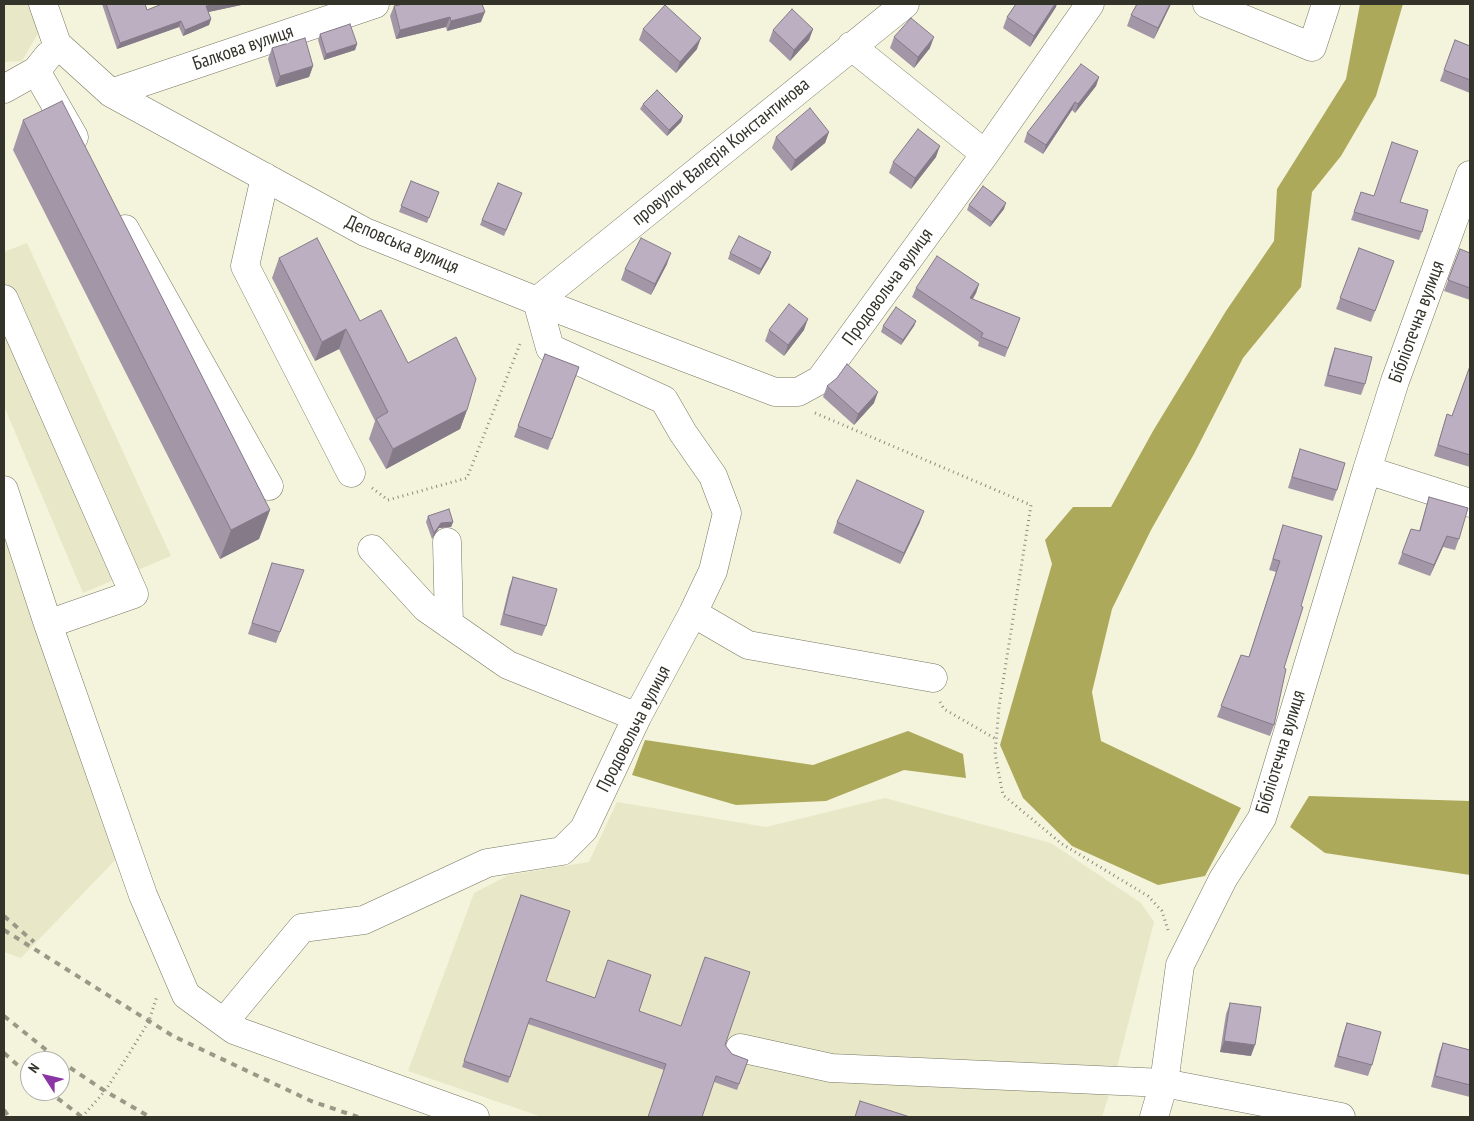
<!DOCTYPE html>
<meta charset="utf-8">
<style>
body{margin:0}
#map{position:relative;width:1474px;height:1121px;overflow:hidden;background:#f4f4dc;font-family:"PT Sans Narrow",sans-serif}
canvas{display:block}
.frame{position:absolute;inset:0;border:5px solid #34332a;pointer-events:none}
.north{position:absolute;left:20px;top:1051px;width:50px;height:50px;box-sizing:border-box;background:#fff;border:1px solid #aeadaa;border-radius:50%;rotate:305deg;font-size:14px;font-weight:700;line-height:20px;text-align:center;color:#34332a}
.north::after{content:'';display:block;margin:auto;width:18px;height:22px;background:#8935a4;clip-path:polygon(50% 0,100% 100%,50% 72%,0 100%)}
</style>
<div id="map">
<canvas width="1474" height="1121"></canvas>
<div class="frame"></div>
<div class="north">N</div>
</div>
<script>
const c = document.querySelector('canvas').getContext('2d');
c.lineJoin = 'round';
function fillPath(path, color) { c.fillStyle = color; c.fill(path, 'evenodd'); }
const toPath = rows => new Path2D(rows.map(r => 'M' + r).join(''));
function trace(path, color, width, dash) { c.strokeStyle = color; c.lineWidth = width; c.lineCap = dash ? 'butt' : 'round'; c.setLineDash(dash || []); c.stroke(path); }
function label(font, color, halo, rows, align = 'center') {
  c.font = font + ' "PT Sans Narrow",sans-serif'; c.lineWidth = 4.5; c.setLineDash([]); c.textBaseline = 'middle'; c.strokeStyle = halo; c.fillStyle = color; for (const [text, x, y, turn = 0] of rows) {
    c.save(); c.translate(x, y); c.rotate((+turn || 0) * Math.PI / 180); c.textAlign = isNaN(turn) ? turn : align; if (halo) c.strokeText(text, 0, 0); c.fillText(text, 0, 0); c.restore();
  }
}
fillPath(toPath([
 [4,4,34,4,41,28,22,61,4,62],
 [27,243,171,556,83,593,4,406,4,252],
 [4,527,122,853,21,958,4,952],
 [885,798,1051,843,1141,903,1154,922,1114,1079,1102,1117,542,1117,408,1071,474,893,509,875,589,862,617,802,766,827]
]), '#e8e7c8');
fillPath(toPath([
 [1360,4,1403,4,1376,96,1341,156,1312,192,1301,287,1243,358,1194,454,1151,530,1112,609,1092,692,1101,741,1241,808,1205,876,1158,885,1072,846,1023,798,1000,745,1052,564,1045,540,1073,507,1111,507,1153,431,1226,311,1274,241,1277,189,1346,79],
 [908,731,963,754,966,778,904,770,826,801,736,805,632,775,645,740,813,765],
 [1309,796,1470,801,1470,875,1325,853,1290,827]
]), '#ada95b');
const minor = toPath([
 [43,4,57,44,111,93,365,232,537,301,775,392,798,392,820,380,985,154,1090,4],
 [1207,4,1312,47,1326,4],
 [851,46,985,154],
 [36,71,74,137],
 [4,89,36,71,48,56],
 [111,93,375,4],
 [265,177,245,266,351,473],
 [125,229,269,486],
 [4,299,134,594,48,624],
 [1367,470,1395,381,1470,175],
 [4,490,48,624,143,895,186,995,234,1030,475,1117],
 [447,542,449,624],
 [372,549,426,608,508,665,637,717],
 [693,613,748,645,933,678],
 [224,1022,302,928,364,920,487,863,562,851,584,829,637,717,693,613,713,571,727,513,713,476,683,433,664,400,550,348,537,301,905,4],
 [740,1048,831,1068,1164,1083,1341,1117],
 [1154,1117,1164,1083,1180,965,1223,879,1262,818,1367,470,1470,503]
]);
trace(minor, '#777762', 29);
trace(toPath([
 [815,413,1031,505,999,707,995,754,1003,795,1062,844,1148,896,1162,911,1168,930],
 [372,488,388,500,467,478,520,344],
 [940,702,944,709,996,739],
 [82,1117,105,1091,129,1054,149,1021,157,996]
]), '#8b8a7a', 3, [1, 4]);
trace(minor, '#fff', 28);
trace(toPath([
 [4,916,34,942],
 [4,930,173,1036,311,1101,358,1117],
 [4,1016,60,1061],
 [4,1053,30,1076],
 [60,1061,105,1091,150,1117],
 [48,1091,82,1117],
 [4,1110,9,1117]
]), '#9a9988', 4, [6, 6]);
fillPath(toPath([
 [102,4,145,4,147,10,162,4,246,4,208,12,211,19,209,25,183,36,179,27,117,49],
 [1137,4,1171,4,1154,39,1127,26,1131,15],
 [394,6,481,22,447,31,446,27,396,39,390,16],
 [1056,7,1030,47,1003,28,1007,17],
 [643,29,697,49,676,73,639,40],
 [813,29,809,40,790,61,769,41,773,30],
 [320,34,357,44,355,50,324,60,318,40],
 [894,37,930,48,914,68,890,48],
 [1455,40,1470,46,1470,93,1440,81],
 [272,48,313,66,309,77,276,87,268,59],
 [1099,77,1096,86,1075,113,1072,110,1043,154,1024,142,1027,133],
 [643,104,683,116,681,122,667,136,640,109],
 [23,120,270,510,259,539,220,559,13,150],
 [829,132,825,143,791,171,772,148,776,137],
 [936,157,911,189,889,173,893,162],
 [411,181,439,192,427,223,399,212],
 [1361,192,1374,196,1400,202,1422,232,1419,240,1351,220],
 [520,199,504,236,480,225,482,220],
 [969,205,1004,209,990,227,967,210],
 [1359,248,1394,261,1371,322,1336,309],
 [1460,249,1470,253,1470,300,1444,291],
 [730,253,769,258,759,275,728,259],
 [279,258,360,321,408,363,467,410,460,429,386,469,369,439,375,421,339,349,315,361,272,278],
 [667,264,651,295,621,280,625,269],
 [979,284,976,293,973,299,1020,318,1005,357,978,346,979,342,912,297,916,288],
 [916,321,914,326,901,345,881,332,883,326],
 [769,330,804,330,784,356,765,341],
 [1335,348,1365,384,1361,395,1324,386,1331,359],
 [545,354,579,367,548,450,514,437],
 [1470,366,1470,467,1434,456,1447,414,1452,416],
 [827,386,874,403,854,425,823,397],
 [1300,449,1337,490,1333,501,1288,488],
 [1429,497,1459,539,1455,550,1443,547,1430,576,1398,564,1411,529,1419,531],
 [428,516,453,522,451,527,439,528,432,539,426,522],
 [837,522,920,522,900,564,833,533],
 [1283,525,1301,606,1284,668,1274,725,1270,736,1217,717,1241,655,1249,657,1276,572,1269,570],
 [272,563,300,581,276,643,248,634],
 [513,577,546,626,542,636,500,625,509,588],
 [521,895,546,981,595,998,639,1011,725,1045,732,1054,748,1060,737,1090,714,1082,664,1070,528,1024,508,1083,462,1067],
 [1230,1003,1251,1056,1220,1052,1226,1014],
 [1347,1023,1372,1065,1368,1076,1334,1067,1343,1034],
 [1443,1043,1470,1050,1470,1097,1431,1087,1439,1054]
]), '#a396a7');
fillPath(toPath([
 [219,4,246,4,204,13,206,6],
 [1055,4,1057,4,1056,7,1030,47,1034,36],
 [1170,4,1171,4,1154,39,1158,28],
 [485,12,481,22,447,31,451,21],
 [450,17,446,27,396,39,400,30],
 [211,19,209,25,183,36,185,30],
 [181,21,179,27,117,49,120,43],
 [813,29,809,40,790,61,794,50],
 [934,37,930,48,914,68,918,57],
 [701,38,697,49,676,73,680,62],
 [357,44,355,50,324,60,326,54],
 [313,66,309,77,276,87,280,76],
 [1099,77,1096,86,1075,113,1078,104],
 [1075,102,1072,110,1043,154,1046,145],
 [683,116,681,122,667,136,669,130],
 [829,132,825,143,791,171,795,160],
 [940,146,936,157,911,189,915,178],
 [1006,203,1004,209,990,227,992,222],
 [771,252,769,258,759,275,761,269],
 [671,253,667,264,651,295,655,284],
 [979,284,976,293,967,307,970,298],
 [808,319,804,330,784,356,788,345],
 [916,321,914,326,901,345,903,340],
 [346,329,339,349,315,361,322,342],
 [878,392,874,403,854,425,858,414],
 [467,410,460,429,386,469,393,449],
 [270,510,259,539,220,559,231,530],
 [924,511,920,522,900,564,904,553],
 [453,522,451,527,439,528,432,539,434,533,441,523],
 [1447,536,1443,547,1430,576,1434,565],
 [1224,1041,1255,1045,1251,1056,1220,1052]
]), '#847a88');
const building = toPath([
 [106,4,145,4,147,10,162,4,219,4,206,6,211,19,185,30,181,21,120,43,106,4],
 [404,4,482,4,485,12,451,21,450,17,400,30,394,6,404,4],
 [1016,4,1055,4,1034,36,1007,17,1016,4],
 [1137,4,1170,4,1158,28,1131,15,1137,4],
 [665,5,701,38,680,62,643,29,665,5],
 [792,9,813,29,794,50,773,30,792,9],
 [911,18,934,37,918,57,894,37,911,18],
 [350,24,357,44,326,54,320,34,350,24],
 [305,38,313,66,280,76,272,48,305,38],
 [1455,40,1470,46,1470,80,1444,70,1455,40],
 [1081,64,1099,77,1078,104,1075,102,1046,145,1027,133,1081,64],
 [657,90,683,116,669,130,643,104,657,90],
 [62,101,270,510,231,530,23,120,62,101],
 [810,108,829,132,795,160,776,137,810,108],
 [918,129,940,146,915,178,893,162,918,129],
 [1392,142,1418,151,1400,202,1428,210,1422,232,1354,212,1361,192,1374,196,1392,142],
 [411,181,439,192,429,218,401,206,411,181],
 [498,183,522,193,506,230,482,220,498,183],
 [983,186,1006,203,992,222,969,205,983,186],
 [739,236,771,252,761,269,730,253,739,236],
 [317,238,360,321,381,310,408,363,456,337,476,379,467,410,393,449,376,419,388,412,346,329,322,342,279,258,317,238],
 [641,238,671,253,655,284,625,269,641,238],
 [1359,248,1394,261,1375,311,1340,298,1359,248],
 [1460,249,1470,253,1470,288,1448,280,1460,249],
 [937,256,979,284,970,298,1020,318,1008,348,981,337,983,333,916,288,937,256],
 [789,304,808,319,788,345,769,330,789,304],
 [896,307,916,321,903,340,883,326,896,307],
 [1335,348,1372,357,1365,384,1328,375,1335,348],
 [545,354,579,367,552,439,518,426,545,354],
 [847,364,878,392,858,414,827,386,837,378,847,364],
 [1470,366,1470,455,1438,445,1447,414,1452,416,1470,366],
 [1300,449,1345,463,1337,490,1292,477,1300,449],
 [857,480,924,511,904,553,837,522,857,480],
 [1429,497,1468,508,1459,539,1447,536,1434,565,1402,553,1411,529,1420,531,1429,497],
 [449,509,453,522,441,523,434,533,428,516,449,509],
 [1283,525,1322,536,1301,606,1303,607,1284,668,1286,669,1274,725,1221,706,1241,655,1249,657,1280,561,1273,559,1283,525],
 [272,563,304,570,280,632,252,623,272,563],
 [513,577,557,589,546,626,504,614,513,577],
 [521,895,570,911,546,981,595,998,608,960,651,975,639,1011,681,1026,705,957,750,972,725,1045,732,1054,748,1060,739,1084,716,1076,702,1117,648,1117,666,1064,530,1018,510,1077,464,1061,521,895],
 [1230,1003,1261,1007,1255,1045,1224,1041,1230,1003],
 [1347,1023,1381,1032,1372,1065,1338,1056,1347,1023],
 [1443,1043,1470,1050,1470,1085,1435,1076,1443,1043],
 [860,1101,910,1117,855,1117,860,1101]
]);
fillPath(building, '#bdafc2');
trace(building, '#847a88', 1);
label('19px', '#34332a', '#fff', [
 ["Балкова вулиця",243,48,-19],
 ["провулок Валерія Константинова",721,152,-39],
 ["Деповська вулиця",402,245,23],
 ["Продовольча вулиця",888,287,-54],
 ["Бібліотечна вулиця",1417,322,-70],
 ["Продовольча вулиця",634,729,-63],
 ["Бібліотечна вулиця",1281,752,-73]
]);
</script>
